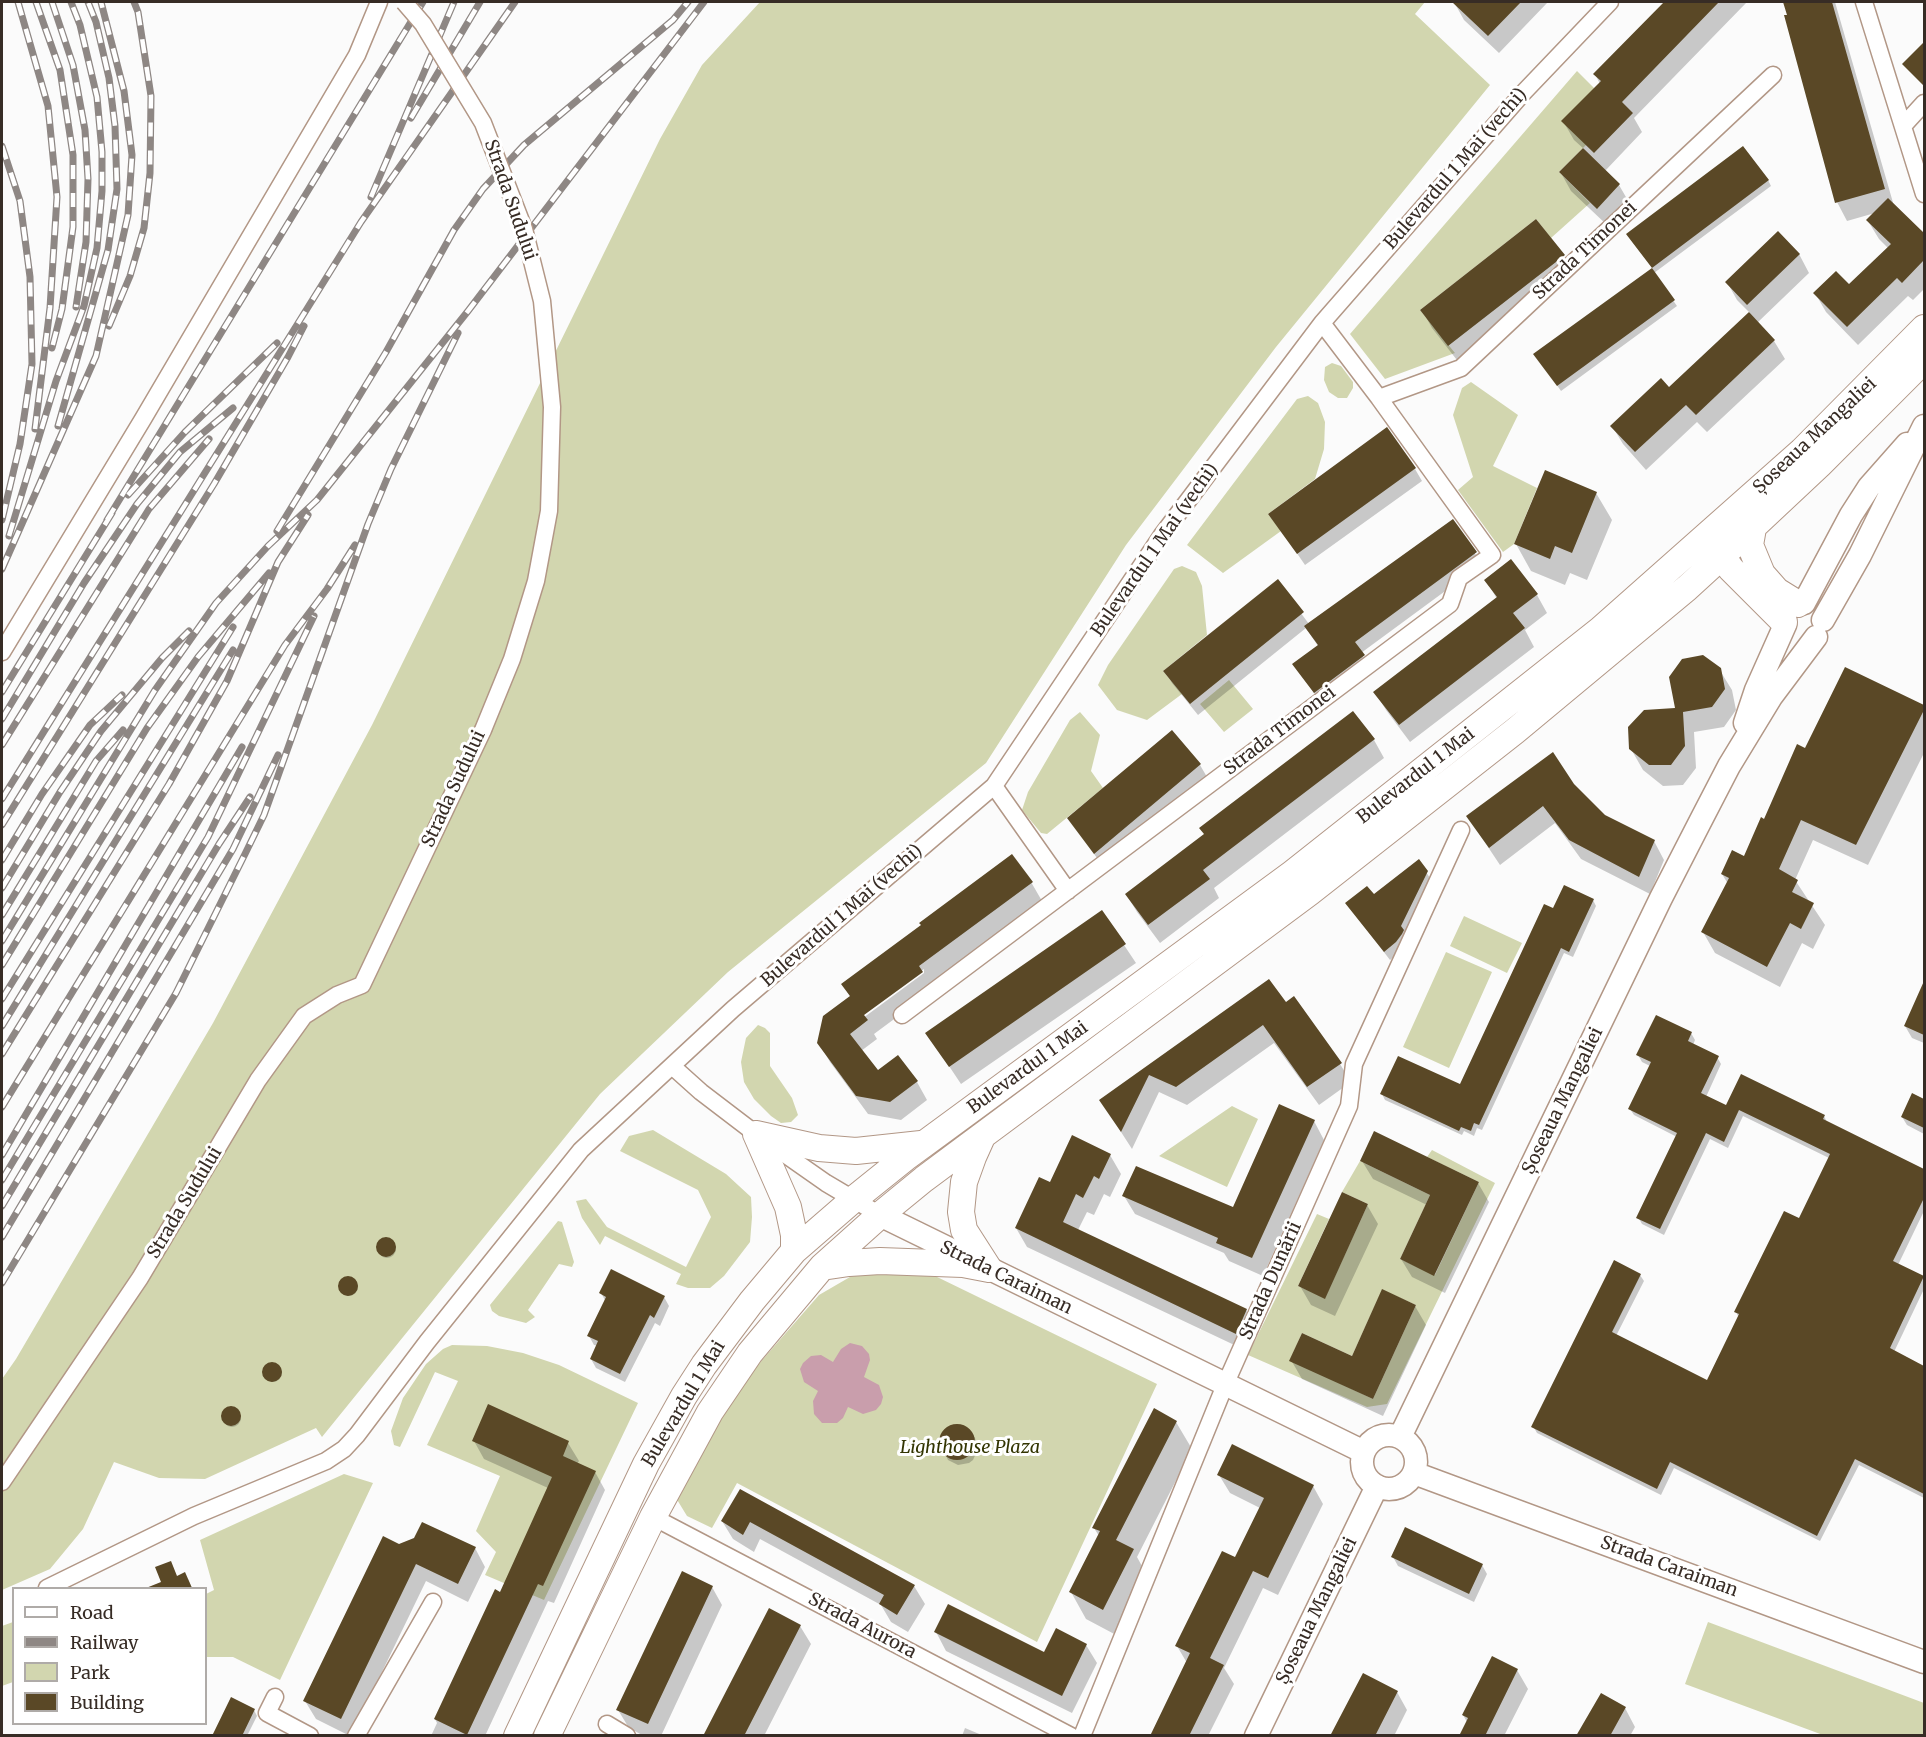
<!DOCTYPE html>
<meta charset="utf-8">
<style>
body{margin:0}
#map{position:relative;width:1926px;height:1737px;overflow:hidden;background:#fbfbfb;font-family:Merriweather,serif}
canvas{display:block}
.frame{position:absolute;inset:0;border:3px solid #372c25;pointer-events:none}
.legend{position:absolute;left:12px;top:1587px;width:195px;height:138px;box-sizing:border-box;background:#fff;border:2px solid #afaba8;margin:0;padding:8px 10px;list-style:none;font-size:18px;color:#372c25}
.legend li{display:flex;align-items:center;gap:12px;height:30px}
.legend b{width:30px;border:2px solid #afaba8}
</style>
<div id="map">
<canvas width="1926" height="1737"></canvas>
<div class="frame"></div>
<ul class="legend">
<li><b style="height:8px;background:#fff"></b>Road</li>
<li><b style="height:8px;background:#8e8784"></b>Railway</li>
<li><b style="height:16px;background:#d2d6af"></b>Park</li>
<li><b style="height:16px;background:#5a4826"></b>Building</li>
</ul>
</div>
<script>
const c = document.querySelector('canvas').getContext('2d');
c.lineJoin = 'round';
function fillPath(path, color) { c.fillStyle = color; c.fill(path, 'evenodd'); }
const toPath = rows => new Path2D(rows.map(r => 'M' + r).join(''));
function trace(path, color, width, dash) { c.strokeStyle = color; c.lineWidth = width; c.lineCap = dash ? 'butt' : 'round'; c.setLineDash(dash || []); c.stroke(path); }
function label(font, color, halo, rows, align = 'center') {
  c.font = font + ' Merriweather,serif'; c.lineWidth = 6; c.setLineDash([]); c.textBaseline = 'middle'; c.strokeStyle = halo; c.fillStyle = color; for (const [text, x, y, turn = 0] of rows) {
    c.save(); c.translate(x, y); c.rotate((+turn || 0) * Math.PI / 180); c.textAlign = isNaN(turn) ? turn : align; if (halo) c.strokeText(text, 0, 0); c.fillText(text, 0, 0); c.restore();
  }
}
fillPath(toPath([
 [760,2,1425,2,1415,14,1490,85,1276,347,1126,545,986,763,728,972,600,1094,322,1437,316,1428,205,1479,159,1478,114,1462,83,1529,50,1569,2,1590,2,1379,16,1359,213,1023,372,725,660,139,702,65],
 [1577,71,1594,88,1586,145,1559,172,1590,203,1551,238,1536,219,1420,310,1455,353,1385,379,1350,334],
 [1332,363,1341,366,1353,382,1353,388,1347,398,1338,398,1329,392,1324,380,1325,367],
 [1471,382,1518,415,1493,466,1537,488,1514,544,1503,552,1458,490,1473,477,1453,415,1462,388],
 [1308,396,1318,403,1325,422,1324,449,1315,479,1268,514,1281,531,1223,573,1187,545,1297,399],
 [1182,566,1196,572,1202,586,1207,635,1163,671,1182,694,1147,720,1117,710,1098,685,1108,665,1174,569],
 [1229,680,1253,709,1224,732,1200,704],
 [1080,712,1100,735,1091,771,1103,788,1047,834,1041,833,1022,810,1028,792,1070,720],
 [1464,916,1522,943,1507,973,1450,946],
 [1446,952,1492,972,1449,1068,1403,1047],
 [758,1025,765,1028,770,1033,770,1066,792,1098,798,1115,791,1122,781,1123,771,1116,754,1099,744,1082,741,1062,746,1038],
 [1232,1106,1258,1119,1227,1187,1159,1156],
 [653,1130,726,1174,751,1197,752,1217,750,1242,724,1276,710,1288,688,1288,676,1284,681,1274,605,1236,600,1245,582,1218,576,1201,586,1199,607,1227,686,1267,711,1217,698,1190,620,1151,629,1136],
 [1432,1150,1495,1183,1387,1404,1367,1407,1248,1355,1317,1214,1329,1219,1298,1286,1325,1298,1368,1204,1342,1192,1360,1161,1430,1195,1400,1259,1435,1275,1479,1182,1427,1157],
 [1382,1290,1416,1305,1373,1399,1290,1360,1302,1333,1352,1356],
 [558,1221,562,1222,574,1262,572,1267,559,1264,528,1310,535,1317,526,1323,499,1316,492,1311,490,1305],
 [862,1270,933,1275,1157,1384,1037,1642,737,1483,712,1528,687,1516,676,1498,697,1457,743,1382,819,1295],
 [452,1345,487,1346,523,1353,559,1365,638,1403,544,1600,485,1575,496,1552,476,1531,500,1476,427,1445,458,1381,435,1372,400,1447,394,1445,391,1431,403,1398,426,1364,443,1349],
 [344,1474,373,1483,280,1680,233,1657,206,1657,206,1594,214,1590,200,1540],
 [13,1622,13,1682,2,1686,2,1626],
 [1708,1622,1924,1703,1924,1735,1823,1735,1685,1684]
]), '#d2d6af');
fillPath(toPath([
 [850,1343,862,1346,869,1354,870,1360,864,1377,879,1385,883,1397,881,1404,876,1410,863,1414,848,1407,843,1418,837,1423,822,1423,814,1414,813,1401,818,1391,804,1382,800,1369,803,1363,811,1356,821,1355,833,1362,841,1349]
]), '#c99eac');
fillPath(toPath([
 [1454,2,1548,2,1499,53,1464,20],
 [1666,2,1747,2,1634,118,1642,132,1605,171,1619,185,1630,204,1608,226,1571,191,1561,173,1584,149,1574,140,1563,121,1600,84,1595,74],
 [1784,2,1835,2,1894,206,1924,236,1924,289,1913,300,1908,296,1858,345,1826,312,1815,293,1849,286,1888,248,1879,239,1868,221,1875,213,1847,221,1837,202],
 [1924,44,1924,86,1904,64],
 [1768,180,1771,186,1654,273,1677,306,1561,391,1535,354,1653,268,1631,240],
 [1799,254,1809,273,1757,323,1774,341,1785,359,1707,432,1697,422,1646,470,1623,444,1612,426,1669,389,1750,313,1737,300,1727,282],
 [1563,256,1574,274,1460,364,1432,328,1422,310],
 [1415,469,1422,481,1305,565,1270,514],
 [1596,493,1612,520,1587,580,1570,573,1565,585,1531,571,1516,544],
 [1453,521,1482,564,1361,653,1370,667,1321,703,1294,664,1318,646,1306,628,1198,715,1172,683,1165,671,1277,581,1309,624],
 [1486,580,1537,595,1547,613,1525,630,1534,647,1410,742,1386,710,1375,692,1497,599],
 [1719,669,1732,690,1736,710,1724,727,1694,732,1696,768,1683,785,1663,786,1643,770,1631,749],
 [1845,669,1924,706,1924,753,1868,865,1813,840,1795,880,1825,925,1813,949,1802,943,1780,987,1715,953,1703,932,1728,884,1722,874,1744,858,1806,750],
 [1353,713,1374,740,1384,758,1214,888,1219,898,1160,943,1137,912,1126,894,1205,835],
 [1172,732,1200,765,1207,777,1102,865,1069,819],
 [1573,785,1604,816,1654,841,1664,860,1650,894,1581,859,1555,823,1500,865,1468,817],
 [1426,872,1432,881,1401,951,1390,960,1347,904,1374,896],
 [1031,882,1042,901,932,991,874,1034,877,1039,861,1051,877,1072,897,1057,917,1082,927,1100,901,1120,868,1114,830,1062,819,1043,851,998,843,985],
 [924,969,924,973,859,1021,858,1019],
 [1593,900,1596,906,1573,957,1564,953,1482,1130,1477,1128,1474,1136,1464,1131,1462,1135,1385,1100,1382,1094,1461,1086,1554,910],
 [1102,912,1136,963,961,1084,927,1033],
 [1269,981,1285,1004,1340,1064,1351,1082,1319,1105,1274,1043,1187,1105,1159,1092,1132,1149,1101,1101],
 [1924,984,1924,1043,1912,1038,1905,1026],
 [1691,1033,1695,1040,1693,1045,1717,1057,1721,1064,1706,1097,1727,1107,1824,1116,1828,1124,1924,1171,1924,1211,1898,1265,1923,1277,1924,1289,1894,1352,1924,1367,1924,1498,1859,1465,1820,1541,1674,1468,1661,1495,1537,1433,1533,1426,1640,1275,1644,1281,1616,1336,1707,1382,1739,1318,1736,1312,1799,1220,1829,1158,1743,1116,1728,1148,1710,1139,1664,1235,1642,1224,1638,1217,1677,1137,1634,1115,1630,1109,1650,1066,1642,1062,1638,1055],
 [1913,1095,1924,1101,1924,1134,1907,1125,1902,1117],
 [1314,1121,1324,1140,1263,1276,1229,1261,1224,1253,1135,1214,1124,1196,1233,1209],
 [1110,1155,1121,1174,1110,1197,1104,1194,1094,1215,1087,1212,1078,1230,1246,1310,1257,1329,1247,1351,1027,1247,1016,1228],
 [1362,1161,1478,1183,1489,1202,1445,1293,1412,1277,1401,1259,1427,1205,1373,1179],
 [1367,1205,1378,1224,1335,1316,1311,1305,1300,1286],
 '378 1249a9 9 0 1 1 18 0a9 9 0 1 1-18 0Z',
 '340 1287a9 9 0 1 1 18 0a9 9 0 1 1-18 0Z',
 [601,1293,664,1297,669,1306,660,1326,655,1323,625,1382,596,1368,591,1359,598,1346,594,1345,589,1336,606,1302],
 [1415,1306,1426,1325,1383,1416,1302,1379,1291,1360,1352,1358],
 '264 1373a9 9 0 1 1 18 0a9 9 0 1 1-18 0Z',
 '223 1418a9 9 0 1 1 18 0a9 9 0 1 1-18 0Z',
 [1176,1422,1192,1449,1137,1557,1148,1577,1118,1636,1086,1619,1071,1592,1099,1536,1094,1528],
 [957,1425,962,1425,971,1432,975,1438,978,1449,973,1460,969,1463,958,1465,948,1460,940,1443,940,1438,946,1429],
 [474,1441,568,1443,579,1461,577,1464,595,1472,605,1490,554,1603,548,1601,485,1736,431,1736,437,1723,435,1719,501,1594,548,1488,484,1459],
 [1219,1475,1313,1486,1323,1504,1278,1595,1263,1588,1224,1668,1234,1684,1208,1736,1152,1736,1187,1663,1177,1646,1235,1559,1260,1508,1230,1493],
 [741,1491,914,1586,925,1604,908,1632,891,1622,881,1605,760,1539,754,1552,733,1539,722,1521],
 [398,1545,475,1548,485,1567,468,1602,426,1581,351,1736,350,1736,316,1719,305,1701],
 [1393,1557,1482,1565,1487,1574,1474,1602,1398,1566],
 [177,1577,188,1579,192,1588,155,1588],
 [712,1587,722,1605,661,1736,644,1736,629,1728,618,1710],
 [800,1626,811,1644,764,1736,705,1736],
 [936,1632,1045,1654,1086,1645,1097,1663,1072,1713,946,1651],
 [1517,1670,1528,1689,1504,1736,1461,1736,1467,1722,1463,1715],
 [1397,1692,1407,1710,1394,1736,1332,1736],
 [1625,1708,1635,1727,1630,1736,1578,1736],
 [254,1710,257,1716,247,1736,214,1736],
 [965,1728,984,1736,962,1736]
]), '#0003');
fillPath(toPath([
 [1452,2,1521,2,1488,36],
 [1664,2,1719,2,1622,102,1633,113,1594,153,1561,121,1601,81,1593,74],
 [1783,2,1832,2,1885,189,1835,203,1784,15,1787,15],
 [1924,42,1924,86,1902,64],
 [1743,146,1769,180,1652,268,1626,234],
 [1583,148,1620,184,1597,209,1559,172],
 [1888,198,1924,233,1924,260,1902,283,1897,278,1847,327,1813,293,1836,271,1849,284,1891,244,1866,220],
 [1536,219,1565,255,1448,346,1420,310],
 [1778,231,1800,254,1747,305,1725,282],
 [1652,268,1675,300,1557,386,1533,354],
 [1749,312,1775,340,1696,415,1686,405,1635,452,1610,426,1661,378,1669,387],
 [1387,427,1416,468,1297,554,1268,514],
 [1545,470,1597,492,1572,553,1555,546,1550,559,1514,544],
 [1453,519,1477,552,1355,642,1365,655,1314,693,1292,664,1318,645,1304,626],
 [1511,559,1538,594,1513,613,1525,628,1399,725,1373,692,1497,597,1484,580],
 [1278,579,1304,612,1190,704,1163,671],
 [1703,655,1721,668,1725,689,1712,707,1683,712,1685,746,1671,765,1649,765,1629,749,1628,727,1644,710,1675,708,1669,677,1682,659],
 [1845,667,1924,705,1924,710,1856,845,1801,820,1779,869,1798,880,1792,892,1814,903,1801,929,1790,923,1767,967,1701,932,1729,878,1721,874,1732,850,1744,856,1761,817,1764,819,1797,744,1805,748],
 [1353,711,1375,739,1203,870,1210,879,1148,925,1125,894,1204,834,1199,828],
 [1172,730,1201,764,1094,854,1067,818],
 [1553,752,1574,784,1605,815,1655,840,1639,877,1569,840,1543,806,1489,848,1466,816],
 [1012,854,1033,882,919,966,923,972,864,1015,868,1020,850,1034,878,1070,898,1055,918,1081,890,1102,856,1096,817,1043,823,1016,850,996,841,984,921,925,919,923],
 [1419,859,1428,871,1401,926,1404,930,1402,934,1396,942,1384,952,1345,903,1367,886,1374,894],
 [1564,885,1594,899,1569,952,1561,948,1479,1125,1474,1123,1471,1131,1461,1127,1459,1131,1380,1094,1398,1056,1460,1084,1544,904,1553,908],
 [1102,910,1126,944,949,1067,925,1033],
 [1269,979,1286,1002,1294,996,1342,1063,1307,1087,1263,1025,1176,1087,1149,1075,1121,1132,1099,1100],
 [1924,981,1924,1035,1904,1026],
 [1656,1015,1692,1032,1688,1041,1719,1056,1701,1093,1726,1105,1741,1074,1825,1115,1823,1119,1924,1169,1924,1198,1893,1261,1924,1276,1890,1348,1924,1366,1924,1494,1855,1459,1817,1536,1670,1462,1657,1489,1531,1427,1614,1260,1641,1274,1612,1332,1707,1380,1739,1314,1734,1312,1784,1211,1799,1218,1830,1154,1739,1110,1724,1142,1706,1133,1660,1229,1636,1218,1677,1133,1628,1109,1651,1062,1636,1055],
 [1912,1093,1924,1099,1924,1128,1901,1117],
 [1279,1104,1315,1120,1252,1258,1216,1243,1218,1238,1122,1196,1136,1166,1233,1207],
 [1374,1131,1479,1182,1434,1276,1400,1259,1430,1195,1360,1161],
 [1072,1135,1111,1154,1099,1179,1094,1176,1083,1198,1076,1194,1063,1222,1247,1309,1236,1334,1015,1228,1039,1177,1050,1182],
 [1342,1192,1368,1204,1325,1299,1298,1286],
 '376 1247a10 10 0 1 1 20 0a10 10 0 1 1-20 0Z',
 [611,1269,665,1296,654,1318,650,1315,620,1374,590,1359,598,1341,587,1336,606,1297,599,1293],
 '338 1286a10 10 0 1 1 20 0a10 10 0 1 1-20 0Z',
 [1382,1289,1416,1305,1373,1399,1289,1361,1302,1333,1352,1356],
 '262 1372a10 10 0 1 1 20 0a10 10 0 1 1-20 0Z',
 [488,1404,569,1441,563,1456,596,1471,543,1586,538,1584,467,1735,434,1719,495,1589,500,1592,552,1477,472,1441],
 '221 1416a10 10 0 1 1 20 0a10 10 0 1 1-20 0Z',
 [1154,1408,1177,1421,1116,1540,1134,1549,1103,1610,1069,1592,1100,1531,1092,1528],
 '939 1442a18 18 0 1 1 36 0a18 18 0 1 1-36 0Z',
 [1232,1444,1314,1485,1268,1578,1253,1571,1210,1658,1224,1665,1189,1736,1150,1736,1190,1653,1175,1646,1222,1551,1235,1557,1264,1498,1217,1475],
 [740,1489,915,1585,897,1615,879,1604,884,1595,750,1522,743,1535,721,1521],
 [422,1522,476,1547,458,1584,416,1564,341,1719,303,1701,383,1536,399,1544,414,1538],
 [1405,1527,1483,1564,1469,1594,1391,1557],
 [171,1561,177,1576,185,1572,192,1588,146,1588,161,1582,155,1567],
 [682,1571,713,1586,648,1724,616,1710],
 [948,1604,1044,1652,1056,1628,1087,1644,1062,1696,934,1632],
 [769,1608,801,1625,744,1736,703,1736],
 [1492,1656,1518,1669,1485,1736,1459,1736,1468,1718,1462,1715],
 [1363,1673,1398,1691,1375,1736,1330,1736],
 [1601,1693,1626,1707,1610,1736,1576,1736],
 [231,1697,255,1709,242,1736,212,1736]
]), '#5a4826');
const street = toPath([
 [1864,2,1924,194],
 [1903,126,1924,103],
 [1322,323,1379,398,1461,368,1773,75],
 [2,652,143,419,357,55,379,2],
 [994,786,1068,891],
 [902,1015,1450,604,1459,578,1492,555,1379,398],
 [672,1066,701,1092,756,1134,826,1183,880,1215],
 [2,1482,140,1278,258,1080,304,1016,337,995,362,985,483,730],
 [653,1517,1071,1736],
 [47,1588,194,1516,326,1461,344,1449,357,1435,427,1342,581,1150,733,1009,994,786,1162,535,1322,323,1523,93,1610,2],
 [275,1697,267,1713,310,1736],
 [607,1724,627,1736],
 [356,1736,433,1602],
 [1082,1736,1225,1385,1349,1106,1354,1064,1461,830]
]);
const secondary = toPath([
 [1804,603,1851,515,1869,487,1907,444],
 [1823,620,1860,555,1924,426],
 [1745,723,1756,690,1785,625],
 [880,1215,1364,1452],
 '1362 1462a27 27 0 1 1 54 0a27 27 0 1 1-54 0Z',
 [1400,1437,1661,898,1700,822,1729,766,1771,697,1816,637],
 [1414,1473,1924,1662],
 [1256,1736,1377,1486]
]);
const primary = toPath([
 [1753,528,1750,545,1762,574,1777,591,1798,604],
 [1720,541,1722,556,1731,569,1784,622],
 [756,1134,819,1148,856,1151,921,1144],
 [756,1134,788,1207,794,1235,794,1251],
 [982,1137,973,1157,964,1182,961,1212,964,1230,989,1269],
 [822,1267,849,1263,880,1261,963,1264,989,1269],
 [517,1736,646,1464,684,1396,704,1365,752,1301,794,1251,854,1199,905,1158,1293,873,1600,630,1802,451,1924,328],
 [547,1736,653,1517,710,1412,750,1353,822,1267,880,1215,924,1179,1310,892,1515,731,1687,588,1722,556,1819,465,1924,360]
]);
trace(street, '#b29786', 19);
trace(secondary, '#b29786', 25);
trace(primary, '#b29786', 28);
trace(street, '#fff', 16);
trace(secondary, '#fff', 22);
trace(primary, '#fff', 26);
const rail = toPath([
 [18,2,48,106,57,197,50,308,35,429],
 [36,2,60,70,73,155,73,227,62,309,52,348],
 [52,2,73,65,85,130,88,179,86,242,76,307],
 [411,118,480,2],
 [2,146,20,201,30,277,32,364,20,444,2,520],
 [371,197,454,2],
 [109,326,130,276,144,228,150,173,151,96,138,12,134,2],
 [58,426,108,250,117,189,115,126,109,78,96,22,88,2],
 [128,495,185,432,277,343],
 [107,520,423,2],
 [277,531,386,352,454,230,483,189,524,145,673,20,688,2],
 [9,536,56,381,84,306,97,248,102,191,102,152,97,97,80,25,71,2],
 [2,569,96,356,128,215,132,155,124,91,101,2],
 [2,692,112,513],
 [2,719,84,583,137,504,180,452,233,408],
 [2,745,149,509,209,439],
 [2,799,361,222,515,2],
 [2,825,214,484,288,357,304,326],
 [2,860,42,794,90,725,122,695],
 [2,888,60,792,101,731,162,658,189,631],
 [2,915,96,761,123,730],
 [2,941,155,690,216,603,268,546,317,500,468,311,704,2],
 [2,965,147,728,198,657,269,573],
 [2,999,233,627],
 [2,1026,233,650],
 [2,1054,169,784,227,681,278,562,308,515],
 [2,1107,285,645,327,589,355,545],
 [2,1155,242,747],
 [2,1180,208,837,314,616],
 [2,1206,219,844,250,797],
 [2,1237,233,849,278,755],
 [2,1283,176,993,245,854,264,815,368,524,391,469,458,333]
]);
trace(rail, '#8e8784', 7);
trace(rail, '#fff', 4.5, [14]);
const streetBridge = toPath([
 [404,2,423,24,483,123,524,229,542,301,552,407,549,511,536,581,512,659,483,730]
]);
trace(streetBridge, '#b29786', 19, []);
trace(streetBridge, '#fff', 16);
label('18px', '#372c25', '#fff', [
 ["Bulevardul 1 Mai (vechi)",1456,169,-49],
 ["Strada Sudului",510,200,71],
 ["Strada Timonei",1585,251,-43],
 ["Șoseaua Mangaliei",1815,436,-43],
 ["Bulevardul 1 Mai (vechi)",1155,550,-55],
 ["Strada Timonei",1280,731,-37],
 ["Bulevardul 1 Mai",1416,776,-38],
 ["Strada Sudului",454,789,-65],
 ["Bulevardul 1 Mai (vechi)",842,916,-41],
 ["Bulevardul 1 Mai",1028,1068,-36],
 ["Șoseaua Mangaliei",1563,1101,-64],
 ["Strada Sudului",185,1203,-59],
 ["Strada Caraiman",1006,1278,26],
 ["Strada Dunării",1271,1281,-66],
 ["Bulevardul 1 Mai",684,1404,-59],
 ["Strada Caraiman",1669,1567,20],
 ["Șoseaua Mangaliei",1317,1611,-64],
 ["Strada Aurora",862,1626,28]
]);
label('italic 18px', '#333502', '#fff', [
 ["Lighthouse Plaza",970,1448]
]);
</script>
